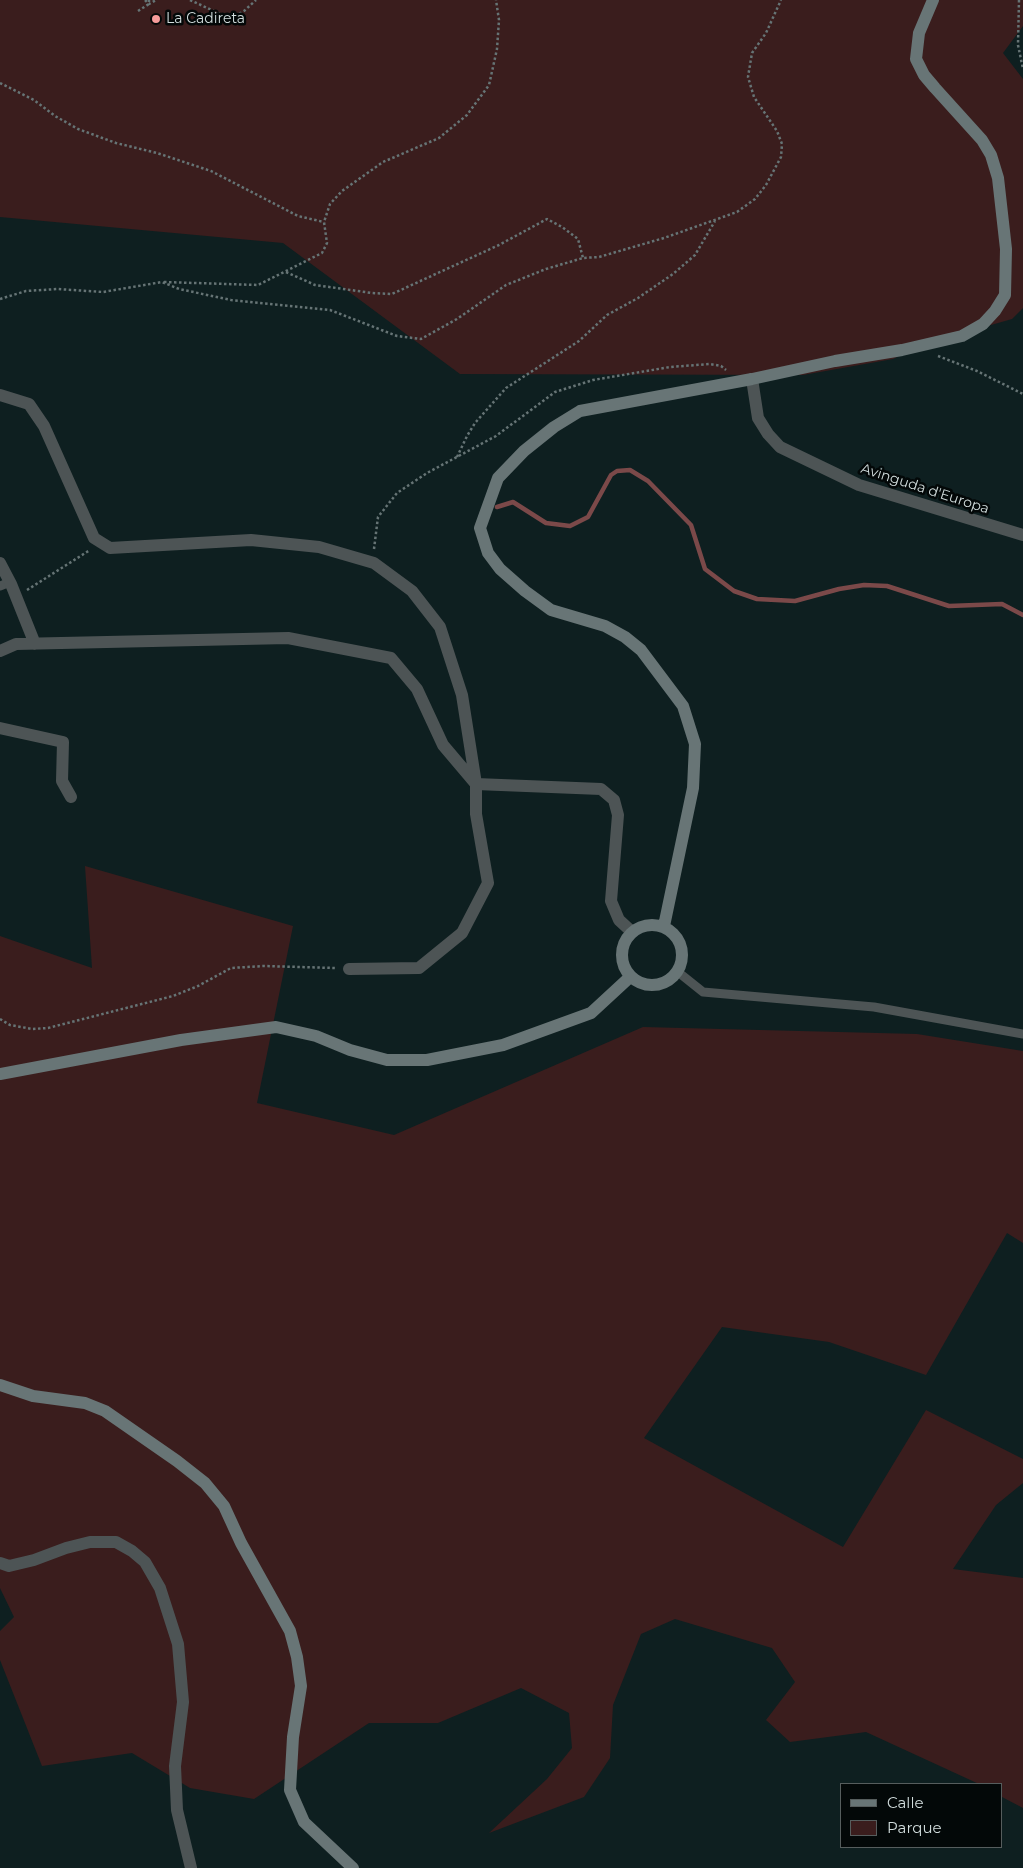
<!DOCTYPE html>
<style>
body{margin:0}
#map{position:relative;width:1023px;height:1868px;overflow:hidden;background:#0e1f20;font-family:Montserrat,sans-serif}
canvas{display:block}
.legend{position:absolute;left:840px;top:1783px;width:162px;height:65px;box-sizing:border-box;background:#030808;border:1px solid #565d5d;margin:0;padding:6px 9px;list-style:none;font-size:15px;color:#d2dddd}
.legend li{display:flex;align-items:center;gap:10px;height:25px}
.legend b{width:25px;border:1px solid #565d5d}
</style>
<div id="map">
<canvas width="1023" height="1868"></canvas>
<ul class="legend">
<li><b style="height:6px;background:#687576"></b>Calle</li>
<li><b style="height:14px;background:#3a1d1d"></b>Parque</li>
</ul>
</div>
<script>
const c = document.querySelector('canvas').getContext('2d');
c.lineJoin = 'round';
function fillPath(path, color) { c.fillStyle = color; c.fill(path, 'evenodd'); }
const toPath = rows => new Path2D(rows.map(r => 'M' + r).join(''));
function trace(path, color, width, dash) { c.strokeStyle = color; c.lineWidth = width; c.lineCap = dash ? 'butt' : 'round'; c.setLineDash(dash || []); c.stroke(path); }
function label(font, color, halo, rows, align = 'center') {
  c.font = font + ' Montserrat,sans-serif'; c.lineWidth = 5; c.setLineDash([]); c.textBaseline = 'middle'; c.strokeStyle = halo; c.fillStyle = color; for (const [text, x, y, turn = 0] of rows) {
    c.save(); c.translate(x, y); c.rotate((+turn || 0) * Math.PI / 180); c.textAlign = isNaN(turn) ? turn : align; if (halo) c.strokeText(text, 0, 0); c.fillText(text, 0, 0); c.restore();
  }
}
fillPath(toPath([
 [0,0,1023,0,1023,26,1003,53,1023,79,1023,308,1012,319,921,345,893,359,803,375,460,374,283,243,0,217],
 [85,866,293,926,257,1103,394,1135,643,1027,917,1034,1023,1051,1023,1243,1007,1233,926,1375,829,1342,722,1327,644,1438,843,1547,926,1410,1023,1459,1023,1483,996,1505,953,1569,1023,1578,1023,1808,1002,1797,1002,1784,979,1784,866,1732,790,1742,766,1720,795,1682,772,1648,675,1619,641,1634,613,1705,610,1758,584,1797,489,1833,547,1779,572,1748,569,1713,521,1688,438,1723,369,1723,254,1799,190,1788,132,1753,42,1766,0,1660,0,1631,14,1617,0,1588,0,936,92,968]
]), '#3a1d1d');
trace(toPath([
 [497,507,513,502,546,523,570,526,588,517,611,475,617,471,630,470,648,481,691,525,705,569,734,591,757,599,795,601,839,589,864,585,887,586,949,606,1002,604,1023,615]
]), '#7b4949', 4.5);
trace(toPath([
 [145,0,149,4,156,0],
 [190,0,231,19,244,11,256,0],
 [1019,0,1018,45,1023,69],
 [138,11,149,4,149,0],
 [0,83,34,100,55,116,78,129,116,143,157,153,211,171,298,216,324,222],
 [286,272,315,285,372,293,392,294,499,245,547,219,562,227,578,239,583,258],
 [164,282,258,285,322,253,327,243,324,222,330,204,342,191,383,162,439,138,467,115,489,85,497,49,499,20,496,0],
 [0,299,26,291,58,289,103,292,162,282,179,289,231,300,330,310,397,336,421,339,457,319,506,285,546,269,583,258,599,257,664,238,737,212,755,199,766,185,781,157,782,144,777,131,754,97,748,77,752,53,766,33,781,0],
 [938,356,977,371,1023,394],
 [457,457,467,436,475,423,506,388,579,341,607,315,638,298,673,274,695,255,715,221],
 [374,549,378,517,397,493,427,473,496,436,555,392,593,380,670,367,710,364,721,366,726,370],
 [27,590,90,550],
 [0,1019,10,1025,32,1029,48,1028,173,996,198,986,231,968,264,966,335,968]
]), '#667475', 2.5, [2.5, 2.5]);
trace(toPath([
 [0,586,10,582],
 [678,972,703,992,874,1007,1023,1034]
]), '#4d5455', 9);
trace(toPath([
 [752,379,758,418,768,434,780,447,859,485,1023,535],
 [0,395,29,404,44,426,94,538,110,548,251,540,319,547,374,563,412,591,440,627,462,695,476,784,476,814,488,883,462,933,419,968,349,969],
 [0,563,11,584,35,644],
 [0,651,16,644,288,638,391,658,417,689,443,745,476,784,601,789,614,800,618,815,611,901,619,920,632,932],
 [0,728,63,742,62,781,71,797],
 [0,1563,9,1566,34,1560,66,1548,90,1542,116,1542,132,1551,145,1562,160,1588,178,1644,183,1702,175,1766,177,1810,191,1868]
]), '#4d5455', 12);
trace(toPath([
 '622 955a30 30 0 1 1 60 0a30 30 0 1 1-60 0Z',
 [664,926,693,788,695,744,683,706,641,650,625,637,605,626,551,610,525,591,500,569,488,553,480,528,498,478,524,451,554,427,580,411,752,379,835,361,902,350,962,336,983,324,995,311,1005,295,1006,249,998,178,991,155,982,140,935,88,924,75,916,59,919,33,933,0],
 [0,1074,181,1040,276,1027,316,1036,350,1050,387,1060,427,1060,503,1045,591,1013,630,977],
 [0,1385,33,1396,85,1403,105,1411,177,1461,205,1483,224,1506,241,1543,290,1631,297,1657,301,1686,293,1737,290,1790,304,1822,353,1868]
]), '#687576', 12);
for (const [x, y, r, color] of [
 [156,19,5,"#f59b9a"]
]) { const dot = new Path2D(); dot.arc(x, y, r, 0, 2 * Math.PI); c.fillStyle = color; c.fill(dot); trace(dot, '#030808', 2); }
label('14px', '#d2dddd', '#030808', [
 ["La Cadireta",166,19]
], 'left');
label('14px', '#d2dddd', '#030808', [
 ["Avinguda d'Europa",925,489,18]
]);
</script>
